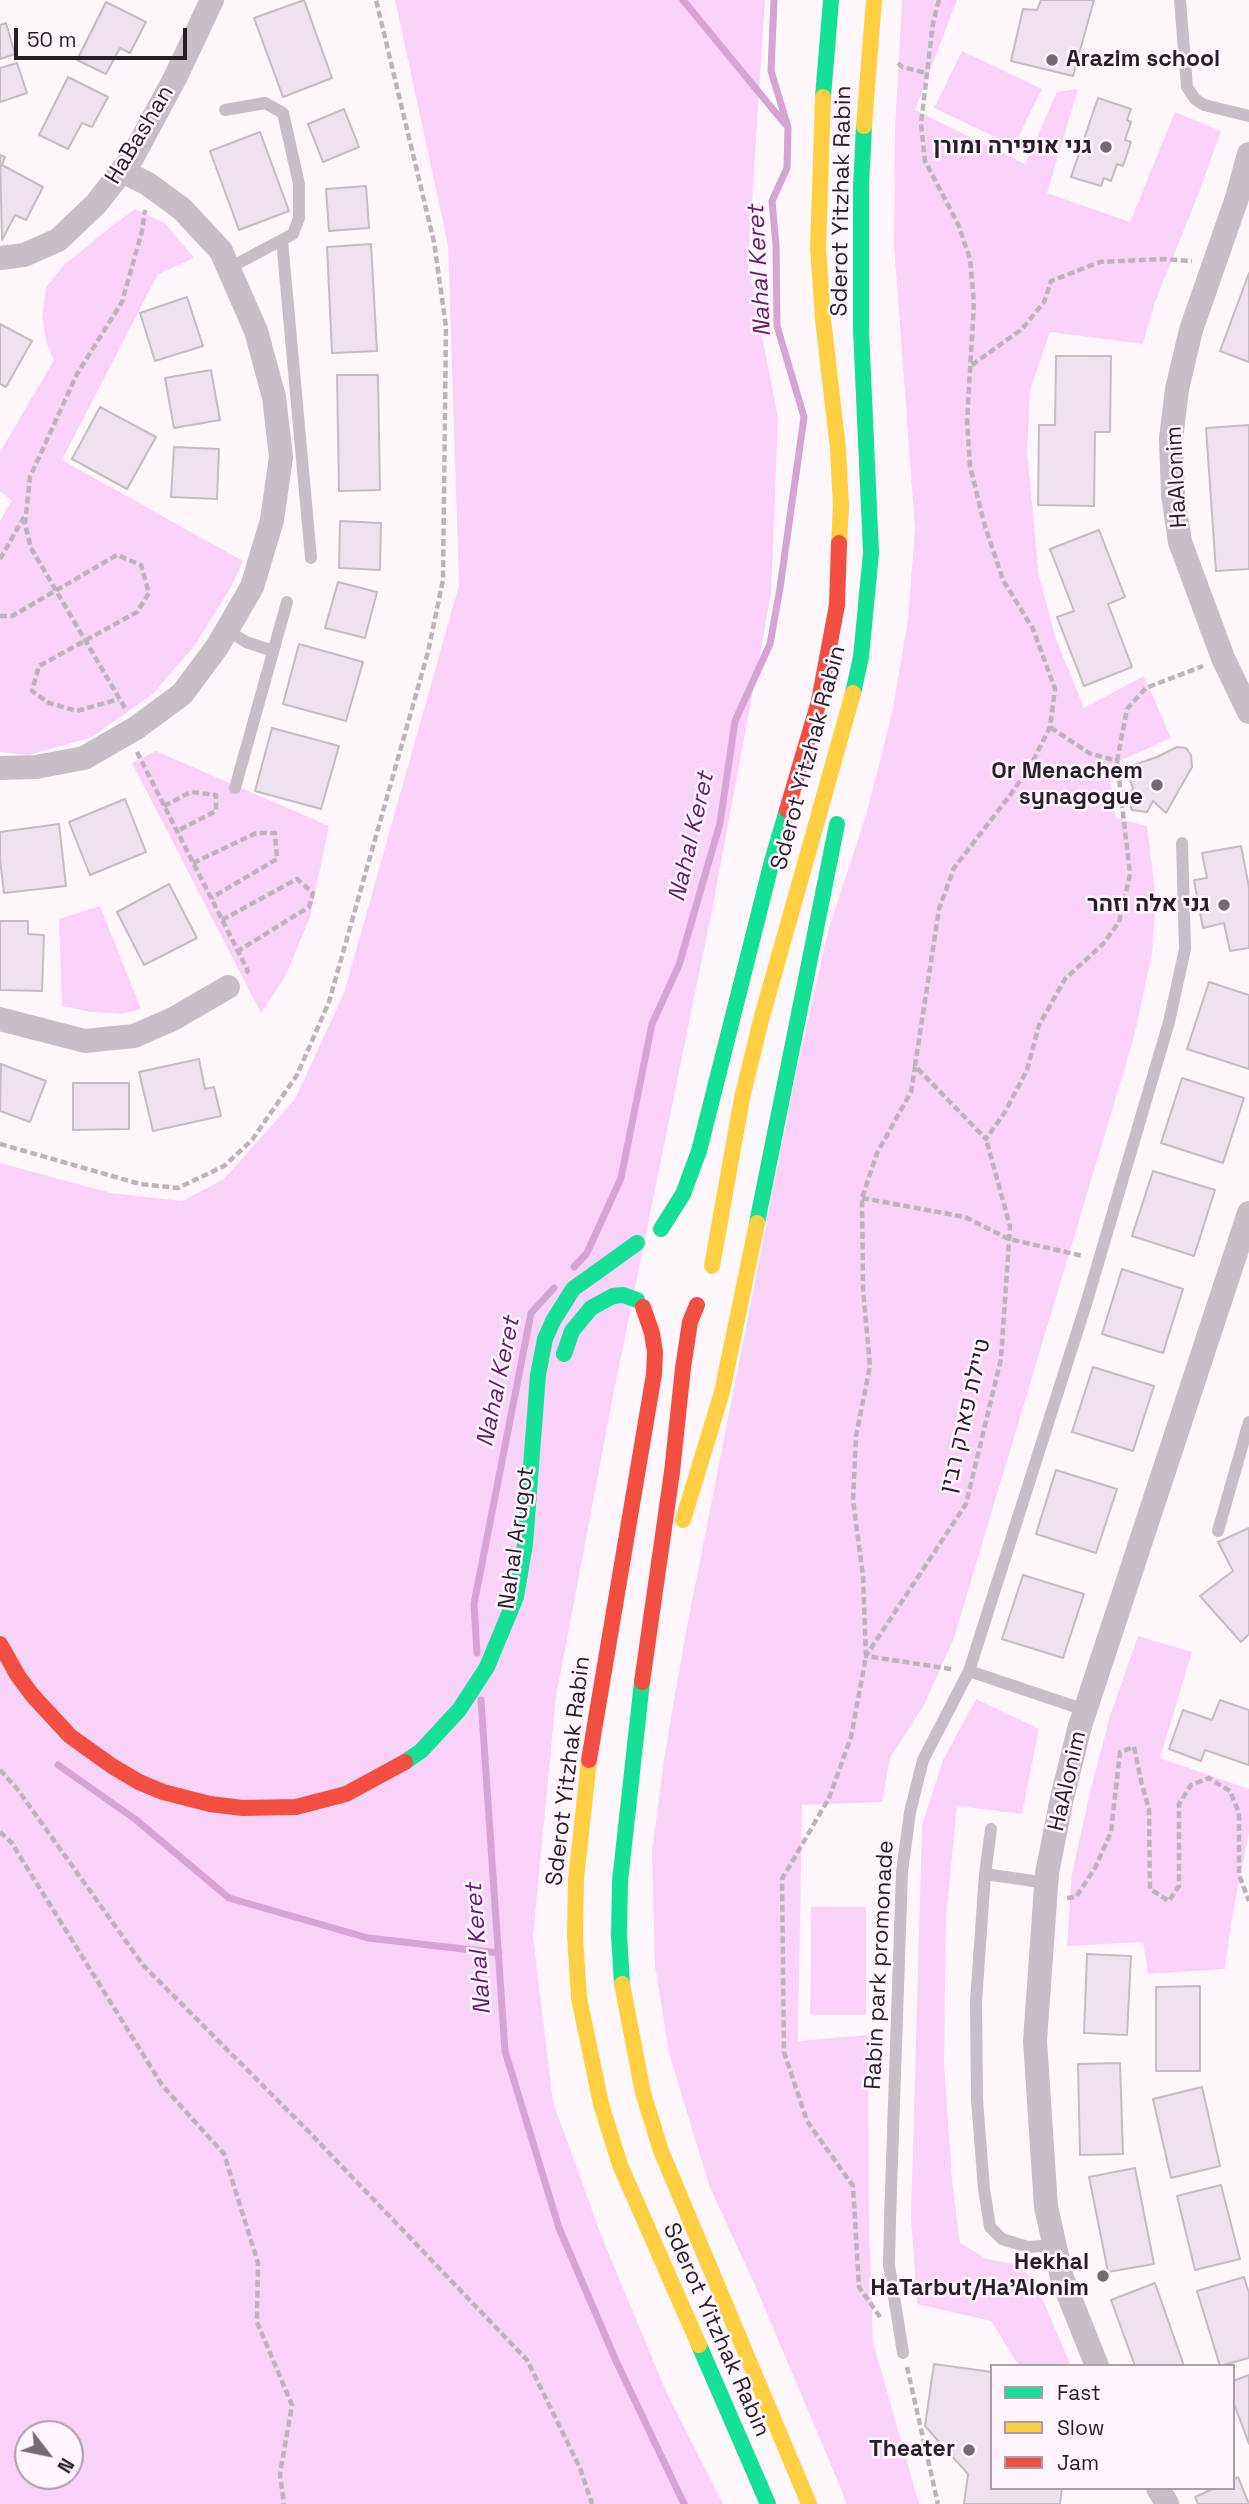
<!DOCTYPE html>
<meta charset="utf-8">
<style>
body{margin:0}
#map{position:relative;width:1249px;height:2504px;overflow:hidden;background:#fdf7fc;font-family:"Space Grotesk",sans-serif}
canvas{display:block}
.legend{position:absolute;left:990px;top:2364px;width:245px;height:126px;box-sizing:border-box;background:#fff5fe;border:2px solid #a99fa8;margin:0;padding:9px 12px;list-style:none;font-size:21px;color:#271f27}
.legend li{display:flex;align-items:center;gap:14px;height:35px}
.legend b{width:35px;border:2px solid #a99fa8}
.north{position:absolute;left:14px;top:2420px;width:70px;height:70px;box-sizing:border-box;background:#fff5fe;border:2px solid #a99fa8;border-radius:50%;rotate:122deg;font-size:19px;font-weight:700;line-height:28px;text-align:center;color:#271f27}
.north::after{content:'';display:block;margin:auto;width:24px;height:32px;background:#726b72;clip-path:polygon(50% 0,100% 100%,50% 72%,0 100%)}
.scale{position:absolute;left:14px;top:28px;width:173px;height:32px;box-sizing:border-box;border:4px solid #271f27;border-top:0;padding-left:9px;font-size:21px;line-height:24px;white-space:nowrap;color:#271f27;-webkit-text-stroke:5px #fff5fe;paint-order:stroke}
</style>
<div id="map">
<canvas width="1249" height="2504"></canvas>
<ul class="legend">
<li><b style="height:9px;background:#16e098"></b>Fast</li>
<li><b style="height:9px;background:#ffcf43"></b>Slow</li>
<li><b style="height:9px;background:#f24e42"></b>Jam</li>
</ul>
<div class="north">N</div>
<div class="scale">50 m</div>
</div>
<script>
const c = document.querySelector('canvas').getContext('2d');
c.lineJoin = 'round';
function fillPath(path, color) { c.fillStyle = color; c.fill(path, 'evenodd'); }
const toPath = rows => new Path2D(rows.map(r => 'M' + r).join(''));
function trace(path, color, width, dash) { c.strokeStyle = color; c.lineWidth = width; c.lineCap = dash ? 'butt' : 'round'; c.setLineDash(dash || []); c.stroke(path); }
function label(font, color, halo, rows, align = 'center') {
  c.font = font + ' "Space Grotesk",Heebo,sans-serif'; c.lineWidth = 5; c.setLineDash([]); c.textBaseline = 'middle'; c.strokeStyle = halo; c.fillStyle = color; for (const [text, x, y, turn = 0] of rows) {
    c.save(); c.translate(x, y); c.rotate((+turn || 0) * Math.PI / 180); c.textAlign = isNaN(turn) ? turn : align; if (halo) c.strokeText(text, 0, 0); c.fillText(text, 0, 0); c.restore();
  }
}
fillPath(toPath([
 [395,0,765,0,748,263,778,418,771,594,714,900,613,1396,556,1697,533,1937,553,2102,601,2235,666,2391,723,2504,0,2504,0,1163,111,1193,182,1201,224,1179,295,1099,344,993,459,585,448,245],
 [28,2434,70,2434,70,2476,28,2476],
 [902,0,957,0,915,110,1025,164,1057,92,1078,89,1047,193,1130,222,1175,112,1221,131,1200,190,1155,302,1143,344,1050,332,1030,390,1027,452,1039,576,1056,639,1084,708,1144,676,1171,738,1108,766,1116,818,1147,826,1156,898,1152,954,1134,1037,954,1638,924,1705,890,1758,882,1802,802,1805,798,2041,868,2035,869,2228,873,2342,919,2504,846,2504,842,2491,757,2290,709,2185,669,2053,655,1966,652,1851,665,1752,687,1626,797,1069,828,931,866,815,892,713,908,619,915,529,894,245,895,126],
 [962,51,1042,89,1014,146,934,108],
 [135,209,165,223,194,258,158,274,62,460,243,561,231,587,195,645,153,694,92,737,29,755,0,752,0,521,12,500,0,492,0,452,54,360,47,344,42,318,46,287,64,265,109,228],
 [156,751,329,826,310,917,285,977,261,1013,132,763],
 [100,906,141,1009,122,1014,91,1012,62,1006,59,919],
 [1138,1636,1192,1652,1160,1758,1249,1789,1249,1832,1232,1917,1225,1969,1148,1974,1143,1942,1067,1946,1072,1873,1091,1788,1110,1716],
 [976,1699,1039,1729,1022,1814,957,1806,946,1918,944,2061,952,2180,960,2243,987,2259,1020,2265,1038,2288,1071,2366,1019,2366,991,2321,917,2304,911,2217,922,1825,943,1760],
 [811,1907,866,1907,866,2015,810,2015]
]), '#f9d2f8');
trace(toPath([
 [683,0,785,124],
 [574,1267,587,1253,621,1178,652,1024,679,965,720,823,735,721,770,644,780,588,804,417,777,326,776,245,772,201,787,168,788,127,771,71,774,0],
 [477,1653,474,1604,531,1313,554,1288],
 [481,1700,505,2051,559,2228,617,2363,684,2504],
 [58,1765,135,1819,229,1898,368,1938,499,1953]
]), '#d4a5d3', 7);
const building = toPath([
 [304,0,332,78,283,97,254,18,304,0],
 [1041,0,1094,0,1073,76,1011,61,1023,9,1037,10,1041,0],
 [106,2,146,22,130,53,120,48,106,74,77,60,106,2],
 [6,23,15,54,0,59,0,25,6,23],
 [17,63,27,93,0,102,0,68,17,63],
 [68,77,108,97,92,127,82,123,68,149,39,135,68,77],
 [1098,98,1131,109,1127,120,1131,122,1125,140,1131,142,1123,166,1117,164,1111,181,1104,178,1101,186,1071,177,1098,98],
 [344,109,359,147,323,162,308,124,344,109],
 [260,132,289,211,239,230,210,151,260,132],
 [0,155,5,157,2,165,43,187,26,220,15,215,2,240,0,155],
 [366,186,369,228,329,231,326,189,366,186],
 [371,244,377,351,332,353,327,247,371,244],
 [1249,273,1249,362,1220,351,1249,273],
 [187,297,203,346,155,361,140,313,187,297],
 [0,324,32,341,6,387,0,384,0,324],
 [1056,356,1111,356,1110,432,1095,432,1094,506,1038,505,1039,425,1055,425,1056,356],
 [211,370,220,420,174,428,165,378,211,370],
 [337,375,378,375,380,490,339,491,337,375],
 [100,407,156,437,127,489,72,459,100,407],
 [1249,425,1249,569,1216,571,1206,428,1249,425],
 [174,447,219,449,217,499,171,497,174,447],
 [340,521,381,523,380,570,339,568,340,521],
 [1099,530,1125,597,1108,604,1132,667,1084,686,1057,617,1074,611,1050,549,1099,530],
 [338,582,377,592,365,638,325,628,338,582],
 [299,644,363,662,346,721,283,704,299,644],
 [272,728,339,746,321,809,255,791,272,728],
 [1177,747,1186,748,1191,755,1192,767,1166,813,1153,801,1147,812,1132,810,1127,798,1133,788,1125,768,1157,757,1177,747],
 [125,799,146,852,90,875,69,822,125,799],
 [59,824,66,886,4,893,0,860,0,832,59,824],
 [1241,846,1249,887,1249,948,1230,951,1224,923,1203,928,1194,880,1207,878,1202,853,1241,846],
 [169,884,197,938,144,965,117,912,169,884],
 [0,921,28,921,28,934,44,935,42,991,0,990,0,921],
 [1209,982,1249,995,1249,1069,1187,1049,1209,982],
 [199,1059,205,1089,214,1087,221,1116,153,1131,139,1072,199,1059],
 [1,1064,46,1081,30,1122,0,1111,1,1064],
 [1182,1078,1244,1098,1223,1163,1161,1143,1182,1078],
 [73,1083,129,1083,129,1129,73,1130,73,1083],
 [1153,1171,1215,1190,1194,1256,1132,1236,1153,1171],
 [1122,1269,1183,1289,1163,1353,1102,1334,1122,1269],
 [1093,1367,1154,1386,1133,1451,1072,1432,1093,1367],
 [1056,1470,1117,1489,1096,1553,1036,1534,1056,1470],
 [1249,1528,1249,1634,1241,1642,1200,1596,1233,1571,1218,1542,1249,1528],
 [1023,1575,1084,1594,1063,1658,1002,1639,1023,1575],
 [1220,1700,1249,1710,1249,1765,1205,1750,1201,1761,1169,1749,1183,1710,1212,1720,1220,1700],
 [1087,1954,1131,1956,1127,2035,1084,2033,1087,1954],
 [1200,1986,1200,2071,1156,2071,1156,1987,1200,1986],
 [1120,2063,1123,2154,1080,2155,1078,2064,1120,2063],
 [1202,2087,1220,2166,1171,2178,1153,2099,1202,2087],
 [1135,2168,1154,2264,1108,2272,1089,2177,1135,2168],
 [1221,2185,1240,2259,1195,2270,1177,2196,1221,2185],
 [1244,2277,1249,2293,1249,2358,1220,2366,1197,2291,1244,2277],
 [1155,2283,1184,2366,1135,2366,1111,2300,1155,2283],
 [934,2364,992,2372,992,2488,1062,2488,1060,2504,964,2504,968,2474,925,2426,934,2364],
 [1249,2375,1249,2444,1233,2401,1233,2381,1249,2375],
 [1238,2477,1249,2504,1198,2504,1195,2497,1215,2488,1233,2488,1233,2480,1238,2477]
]);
fillPath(building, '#eee1ee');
trace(building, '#c3bcc2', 2);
trace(toPath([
 [939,0,933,23,921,124,925,161,958,224,970,259,974,303,967,421,970,466,984,523,1003,580,1033,629,1055,689,1050,727,1031,765,1011,794,954,868,939,909,915,1066,986,1139,1005,1112,1027,1070,1039,1025,1065,979,1103,944,1119,922,1130,874,1117,761,1089,753,1050,727],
 [898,63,902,67,926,73],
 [972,365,1022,329,1044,302,1051,281,1100,262,1164,259,1192,261],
 [0,559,24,517],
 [0,616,12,616,117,555,141,565,149,593,137,612,39,666,32,691,49,703,77,711,119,699],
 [125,708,31,548,25,524,30,477,77,374,122,302,142,231,145,210],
 [137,752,248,971,245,974],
 [1117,761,1127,709,1146,688,1203,666],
 [164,806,191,792,216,795,216,811,177,831],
 [193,863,256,833,275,833,277,859,211,898],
 [222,920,297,879,313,893,309,907,238,951],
 [0,1144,140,1184,178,1188,224,1166,252,1140,297,1075,329,1002,428,652,443,580,446,327,434,242,376,0],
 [862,1198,965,1217,1009,1239,1083,1256],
 [951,1669,866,1656,966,1504,1001,1359,1010,1226,986,1139],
 [0,1770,18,1790,143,1965,310,2133,527,2360,580,2468,592,2504],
 [0,1832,11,1842,162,2085,224,2154,258,2263,257,2322,292,2405,280,2474,284,2504],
 [1067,1898,1076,1897,1095,1868,1111,1832,1120,1752,1134,1747,1142,1785,1149,1809,1150,1889,1169,1901,1179,1886,1179,1804,1191,1785,1209,1778,1230,1791,1239,1813,1239,1875,1249,1901],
 [880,2317,859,2287,853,2186,807,2121,784,2052,782,1879,829,1798,851,1737,866,1656,863,1576,853,1500,856,1436,870,1366,863,1289,862,1198,877,1153,911,1092,915,1067],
 [907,2367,938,2504]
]), '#bcb4bb', 4.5, [7, 3.5]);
trace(toPath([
 [1180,0,1187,87,1195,99,1204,105,1249,116],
 [225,110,265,103,283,113,299,184,299,218,293,234,229,268],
 [282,240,311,558],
 [227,630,246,642,273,651],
 [235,788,287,602],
 [1218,1531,1249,1422],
 [969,1671,1086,1304,1169,1022,1185,949,1182,843],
 [991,1829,985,1874,976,2001,977,2100,984,2189,990,2227,1002,2239,1028,2247,1054,2245],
 [985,1874,1047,1883],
 [903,2353,889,2265,890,2219,902,1872,910,1812,923,1760,969,1671,1085,1710]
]), '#c8bec7', 12);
trace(toPath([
 [1249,154,1237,198,1191,330,1177,389,1171,439,1173,495,1180,542,1223,658,1249,712],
 [0,258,24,255,58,240,96,204,132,158,175,78,212,0],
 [0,768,36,767,84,758,136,728,182,694,217,647,252,587,272,520,281,457,274,397,256,331,221,251,182,209,148,184,122,171],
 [0,1019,85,1041,134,1036,173,1019,228,987],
 [1097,2366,1062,2278,1046,2207,1035,2041,1047,1873,1062,1798,1080,1726,1249,1213],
 [1158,2488,1167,2504]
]), '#c8bec7', 24);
trace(toPath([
 [823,97,831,0],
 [853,693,861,657,871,553,861,330,861,187,864,126],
 [757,1223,837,824],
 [661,1229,683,1194,699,1151,772,861,787,810],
 [564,1354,572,1331,591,1308,613,1296,623,1295,637,1300],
 [405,1762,421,1751,459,1710,487,1667,516,1597,525,1544,538,1375,545,1339,553,1321,573,1289,637,1243],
 [622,1984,619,1935,620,1881,642,1682],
 [699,2345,768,2504]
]), '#16e098', 16);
trace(toPath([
 [823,97,818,248,823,319,838,449,841,506,839,543],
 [864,126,874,0],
 [712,1266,742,1098,761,1020,853,693],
 [683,1520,722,1392,757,1223],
 [589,1760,576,1879,575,1936,579,1998,601,2104,620,2165,699,2345],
 [622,1984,643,2093,661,2151,809,2504]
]), '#ffcf43', 16);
trace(toPath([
 [787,810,819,701,837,605,839,543],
 [0,1644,18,1676,33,1696,70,1736,112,1766,139,1782,163,1792,210,1804,243,1808,296,1807,346,1794,405,1762],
 [642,1682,672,1472,683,1368,690,1322,697,1305],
 [589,1760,654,1374,655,1352,652,1333,643,1307]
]), '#f24e42', 16);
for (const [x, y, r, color] of [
 [1052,60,7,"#726b72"],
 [1106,147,7,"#726b72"],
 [1157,785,7,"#726b72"],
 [1224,905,7,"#726b72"],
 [1103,2276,7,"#726b72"],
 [969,2450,7,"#726b72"]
]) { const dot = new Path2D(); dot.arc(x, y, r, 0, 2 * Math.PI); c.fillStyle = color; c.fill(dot); trace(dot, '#fff5fe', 2.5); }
label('bold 23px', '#271f27', '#fff5fe', [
 ["Arazim school",1066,60,"left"],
 ["גני אופירה ומורן",1092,147],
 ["Or Menachem",1143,772],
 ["synagogue",1143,798],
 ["גני אלה וזהר",1210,905],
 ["Hekhal",1089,2263],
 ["HaTarbut/Ha'Alonim",1089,2289],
 ["Theater",955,2450]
], 'right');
label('23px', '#271f27', '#fff5fe', [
 ["HaBashan",140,135,-59],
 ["Sderot Yitzhak Rabin",842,201,-89],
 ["HaAlonim",1177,477,-93],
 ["Sderot Yitzhak Rabin",809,758,-75],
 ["טיילת פארק רבין",966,1416,-77],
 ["Nahal Arugot",517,1538,-82],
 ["Sderot Yitzhak Rabin",569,1771,-83],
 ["HaAlonim",1068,1781,-77],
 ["Rabin park promonade",880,1965,-87],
 ["Sderot Yitzhak Rabin",716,2330,66]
]);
label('italic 24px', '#681b6a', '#fff5fe', [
 ["Nahal Keret",760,271,-93],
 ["Nahal Keret",692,837,-77],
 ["Nahal Keret",499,1382,-78],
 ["Nahal Keret",479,1949,-94]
]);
</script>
